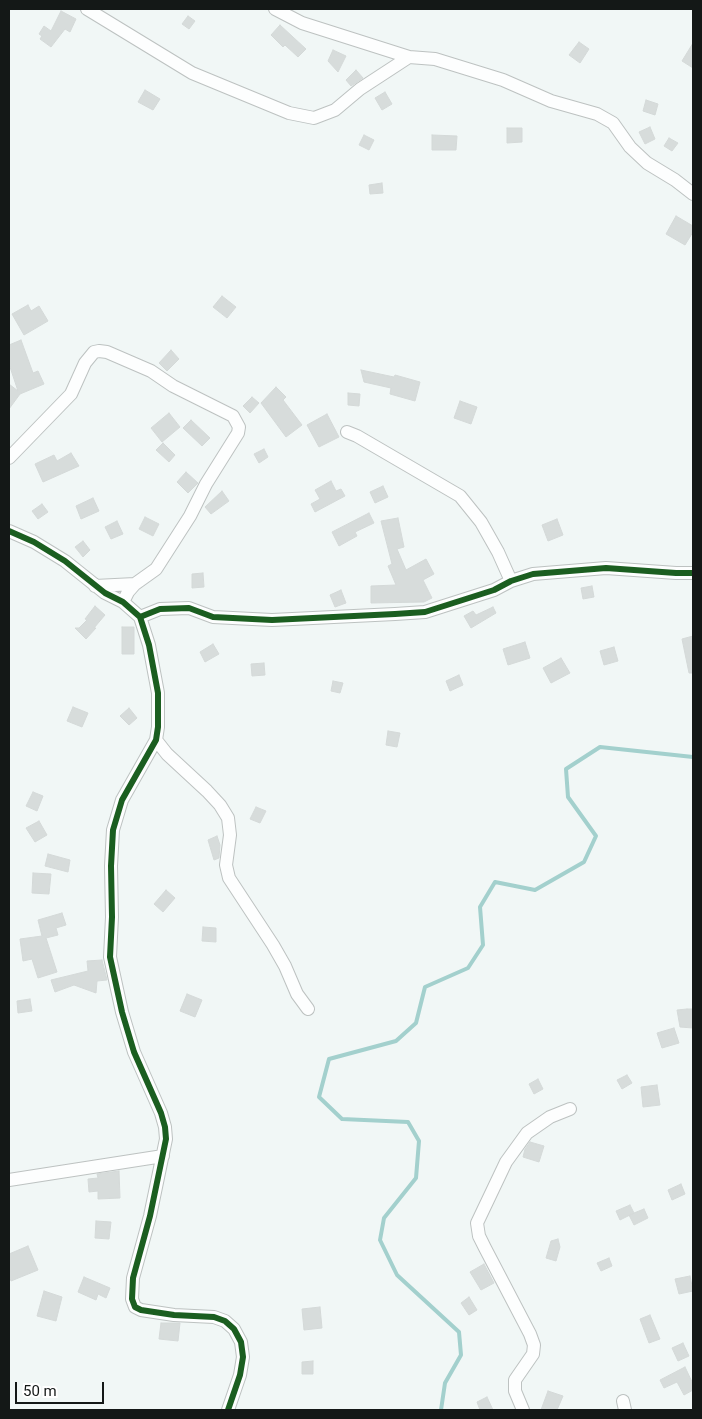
<!DOCTYPE html>
<style>
body{margin:0}
#map{position:relative;width:702px;height:1419px;overflow:hidden;background:#f1f7f6;font-family:Roboto,sans-serif}
canvas{display:block}
.frame{position:absolute;inset:0;border:10px solid #141817;pointer-events:none}
.scale{position:absolute;left:15px;top:1382px;width:89px;height:22px;box-sizing:border-box;border:2px solid #141817;border-top:0;padding-left:6px;font-size:15px;line-height:18px;white-space:nowrap;color:#141817;-webkit-text-stroke:4px #fff;paint-order:stroke}
</style>
<div id="map">
<canvas width="702" height="1419"></canvas>
<div class="frame"></div>
<div class="scale">50 m</div>
</div>
<script>
const c = document.querySelector('canvas').getContext('2d');
c.lineJoin = 'round';
const toPath = rows => new Path2D(rows.map(r => 'M' + r).join(''));
function trace(path, color, width, dash) { c.strokeStyle = color; c.lineWidth = width; c.lineCap = dash ? 'butt' : 'round'; c.setLineDash(dash || []); c.stroke(path); }
function fillPath(path, color) { c.fillStyle = color; c.fill(path, 'evenodd'); }
trace(toPath([
 [441,1410,445,1383,461,1355,459,1332,397,1275,380,1240,384,1218,416,1178,419,1141,408,1122,342,1119,319,1097,329,1059,396,1041,416,1023,425,987,468,968,483,945,480,907,495,882,535,890,584,862,596,836,568,797,566,769,600,747,693,757]
]), '#a3d0cd', 4);
const building = toPath([
 [61,11,76,19,70,32,65,29,51,47,40,39,42,36,39,34,44,26,51,31,61,11],
 [188,16,195,21,189,29,182,24,188,16],
 [280,25,306,49,298,57,285,45,283,47,271,35,280,25],
 [579,42,589,49,580,63,569,55,579,42],
 [693,43,693,68,682,61,693,43],
 [333,50,346,56,338,72,328,61,333,50],
 [356,70,363,78,351,86,346,80,356,70],
 [145,90,160,99,153,110,138,102,145,90],
 [385,92,392,104,382,110,375,98,385,92],
 [646,100,658,104,655,115,643,111,646,100],
 [650,127,655,139,645,144,639,132,650,127],
 [507,128,522,128,522,142,507,143,507,128],
 [364,135,374,140,369,150,359,145,364,135],
 [432,135,457,136,456,150,432,150,432,135],
 [669,138,678,143,672,151,664,146,669,138],
 [382,183,383,193,370,194,369,185,382,183],
 [676,216,693,226,693,232,685,245,666,234,676,216],
 [222,296,236,307,227,318,213,307,222,296],
 [28,305,31,311,39,306,48,321,24,335,12,314,28,305],
 [21,340,33,373,38,371,44,384,20,394,9,409,9,384,18,391,9,364,9,345,21,340],
 [171,350,179,359,167,371,159,363,171,350],
 [361,370,394,377,395,375,420,382,415,401,390,394,391,388,364,382,361,370],
 [276,387,286,397,283,400,302,425,286,437,261,403,276,387],
 [348,393,360,394,359,406,348,405,348,393],
 [252,397,259,403,250,413,243,406,252,397],
 [460,401,477,407,471,424,454,418,460,401],
 [169,413,180,427,162,442,151,428,169,413],
 [327,414,339,437,319,447,307,425,327,414],
 [191,420,210,438,202,446,183,428,191,420],
 [163,443,175,455,169,462,156,450,163,443],
 [264,449,268,457,259,463,254,454,264,449],
 [71,453,79,466,43,482,35,464,54,455,57,461,71,453],
 [186,472,198,483,188,493,177,482,186,472],
 [331,481,336,491,341,489,345,496,315,512,311,504,320,499,315,490,331,481],
 [383,486,388,497,375,503,370,492,383,486],
 [222,491,229,501,211,514,205,507,222,491],
 [93,498,99,511,81,519,76,506,93,498],
 [42,504,48,512,38,519,32,511,42,504],
 [369,513,374,523,355,532,357,536,339,546,332,532,369,513],
 [145,517,159,524,153,536,139,529,145,517],
 [398,518,404,547,397,549,406,570,426,559,434,574,423,580,432,598,424,602,371,603,371,586,396,585,388,566,392,564,381,521,398,518],
 [557,519,563,535,548,541,542,525,557,519],
 [117,521,123,534,111,539,105,527,117,521],
 [83,541,90,550,83,557,75,547,83,541],
 [203,573,204,587,192,588,192,574,203,573],
 [592,586,594,597,583,599,581,588,592,586],
 [341,590,346,603,335,607,330,595,341,590],
 [95,606,105,615,94,628,96,628,86,639,75,628,79,628,87,620,85,619,95,606],
 [493,607,496,613,471,628,464,616,473,611,476,615,493,607],
 [122,627,134,627,134,654,122,654,122,627],
 [693,636,693,673,689,673,682,639,693,636],
 [525,642,530,658,508,665,503,649,525,642],
 [213,644,219,654,205,662,200,652,213,644],
 [614,647,618,661,604,665,600,651,614,647],
 [561,658,570,673,551,683,543,668,561,658],
 [264,663,265,675,252,676,251,664,264,663],
 [459,675,463,685,450,691,446,681,459,675],
 [333,681,343,683,340,693,331,691,333,681],
 [73,707,88,713,82,727,67,721,73,707],
 [129,708,137,718,129,725,120,716,129,708],
 [388,731,400,733,397,747,386,745,388,731],
 [33,792,43,796,37,811,26,806,33,792],
 [256,807,266,811,260,823,250,819,256,807],
 [39,821,47,835,35,842,26,828,39,821],
 [217,836,220,845,219,858,214,860,208,840,217,836],
 [48,854,70,860,68,872,45,866,48,854],
 [33,873,51,874,49,894,32,893,33,873],
 [166,890,175,898,163,912,154,904,166,890],
 [62,913,66,925,56,928,58,935,46,938,57,972,38,978,32,959,23,961,20,939,42,936,38,920,62,913],
 [203,927,216,928,216,942,202,941,203,927],
 [102,960,107,980,97,981,96,993,74,985,55,992,51,980,88,971,87,961,102,960],
 [187,994,202,1000,195,1017,180,1011,187,994],
 [30,999,32,1011,18,1013,17,1001,30,999],
 [687,1009,693,1009,693,1028,680,1027,677,1010,687,1009],
 [674,1028,679,1043,662,1048,657,1033,674,1028],
 [627,1075,632,1083,622,1089,617,1080,627,1075],
 [538,1079,543,1089,534,1094,529,1084,538,1079],
 [657,1085,660,1105,643,1107,641,1087,657,1085],
 [530,1142,544,1146,539,1162,523,1157,525,1149,530,1142],
 [119,1171,120,1198,98,1199,98,1191,89,1192,88,1179,98,1178,97,1174,119,1171],
 [681,1184,685,1194,672,1200,668,1190,681,1184],
 [630,1205,634,1213,620,1220,616,1211,630,1205],
 [644,1209,648,1218,634,1225,629,1215,644,1209],
 [96,1221,111,1222,109,1239,95,1238,96,1221],
 [558,1239,560,1247,556,1261,546,1258,551,1241,558,1239],
 [28,1246,38,1270,11,1281,9,1275,9,1254,28,1246],
 [609,1258,612,1266,601,1271,597,1263,609,1258],
 [484,1264,494,1283,481,1290,470,1272,484,1264],
 [690,1276,693,1291,679,1294,675,1279,690,1276],
 [84,1277,110,1288,106,1298,98,1294,96,1300,78,1292,84,1277],
 [44,1291,62,1297,56,1321,37,1316,44,1291],
 [469,1297,477,1310,469,1315,461,1303,469,1297],
 [320,1307,322,1328,304,1330,302,1309,320,1307],
 [650,1315,660,1339,649,1343,640,1319,650,1315],
 [161,1323,180,1323,178,1341,159,1339,161,1323],
 [683,1343,689,1356,678,1361,672,1348,683,1343],
 [313,1361,313,1374,302,1374,302,1362,313,1361],
 [685,1367,693,1384,693,1390,684,1395,677,1382,664,1388,660,1380,685,1367],
 [548,1391,563,1396,557,1410,541,1410,548,1391],
 [487,1397,493,1410,480,1410,477,1402,487,1397]
]);
fillPath(building, '#d7dcdb');
trace(building, '#d4d9d8', 1);
const minor = toPath([
 [87,9,192,73,289,113,314,118,335,110,360,89,409,57],
 [275,9,302,23,409,57,435,59,503,80,551,101,597,114,613,123,630,147,647,163,675,180,693,194],
 [347,432,357,436,460,496,481,522,498,552,511,581],
 [9,458,71,394,85,363,94,352,99,351,107,352,151,371,173,386,233,416,239,427,238,433,206,484,190,516,156,569,135,584,128,592,123,602],
 [9,531,34,542,65,561,105,593,123,602,140,617,149,645,158,693,158,727,156,740,122,800,113,830,111,866,112,917,110,957,122,1012,134,1052,161,1113,165,1127,166,1139,150,1216,133,1278,132,1299,135,1307,141,1310,174,1315,214,1317,225,1321,234,1329,241,1342,243,1357,240,1375,228,1410],
 [95,586,135,584],
 [140,617,160,609,189,608,213,617,272,620,395,614,425,612,494,590,511,581,533,574,606,568,676,573,693,573],
 [156,740,167,754,207,791,220,805,228,818,230,835,226,865,229,878,273,945,285,966,297,994,308,1009],
 [9,1180,163,1156],
 [623,1401,625,1410],
 [523,1410,515,1391,515,1380,533,1354,534,1345,530,1334,485,1248,479,1236,477,1223,506,1162,527,1133,550,1117,570,1109]
]);
trace(minor, '#bdc2c1', 14);
trace(minor, '#fdfefe', 12);
trace(toPath([
 [9,531,34,542,65,561,105,593,123,602,140,617,149,645,158,693,158,727,156,740,122,800,113,830,111,866,112,917,110,957,122,1012,134,1052,161,1113,165,1127,166,1139,150,1216,133,1278,132,1299,135,1307,141,1310,174,1315,214,1317,225,1321,234,1329,241,1342,243,1357,240,1375,228,1410],
 [140,617,160,609,189,608,213,617,272,620,395,614,425,612,494,590,511,581,533,574,606,568,676,573,693,573]
]), '#1b5e20', 6);
</script>
